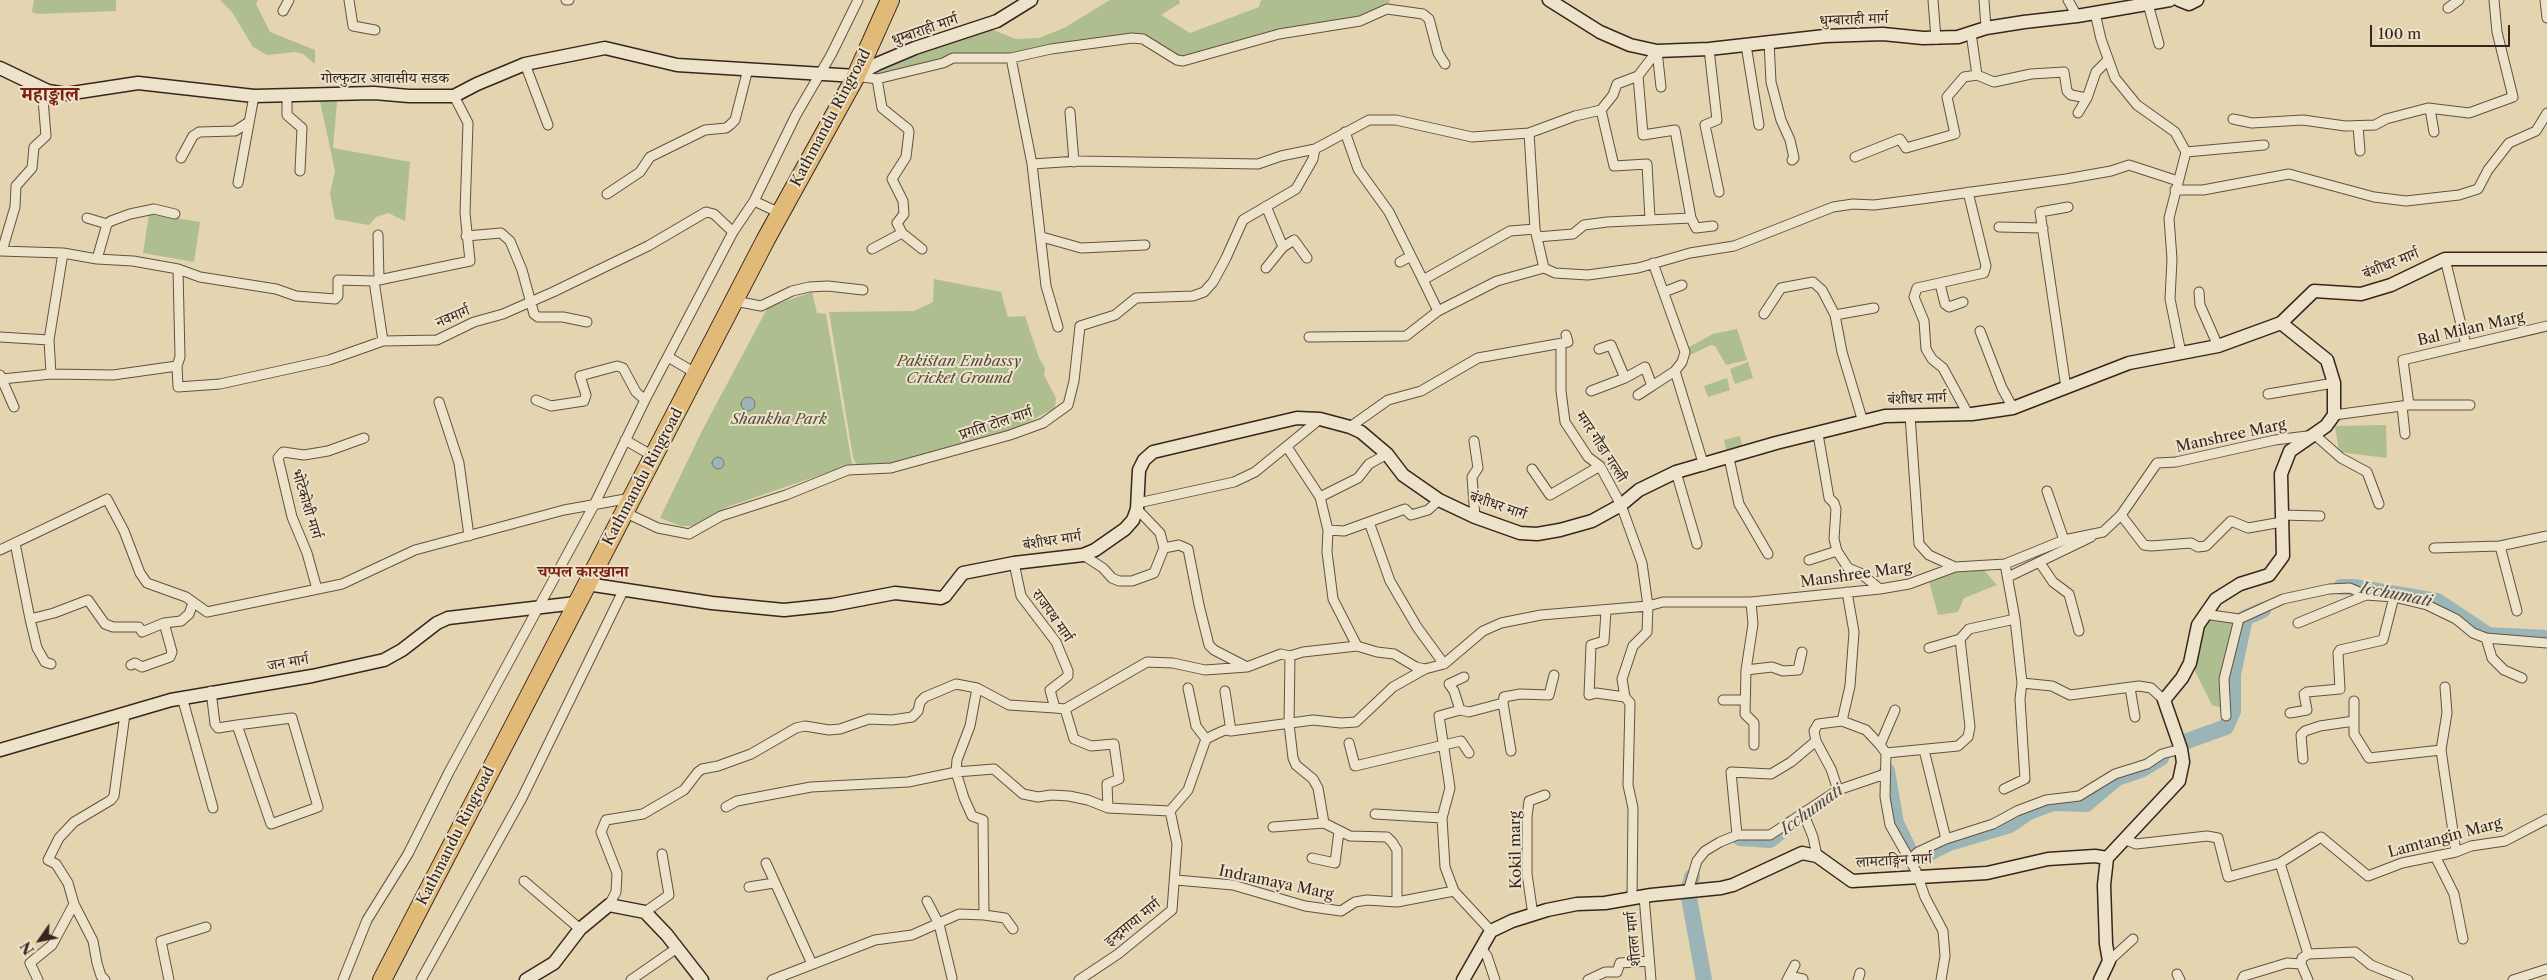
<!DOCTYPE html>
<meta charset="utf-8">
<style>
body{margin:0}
#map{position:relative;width:2547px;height:980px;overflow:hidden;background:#e4d4af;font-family:"Libre Caslon Text",serif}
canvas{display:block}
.north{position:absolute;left:15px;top:915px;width:50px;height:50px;-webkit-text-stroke:4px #ede3cb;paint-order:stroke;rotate:237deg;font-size:14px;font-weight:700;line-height:20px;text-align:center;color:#37251e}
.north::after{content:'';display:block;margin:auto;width:18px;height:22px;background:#37251e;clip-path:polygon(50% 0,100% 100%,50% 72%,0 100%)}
.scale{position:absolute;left:2370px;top:25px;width:140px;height:22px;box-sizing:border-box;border:2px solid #37251e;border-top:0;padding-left:6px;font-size:15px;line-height:18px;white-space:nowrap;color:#37251e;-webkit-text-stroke:4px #ede3cb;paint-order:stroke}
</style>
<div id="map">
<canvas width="2547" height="980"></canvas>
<div class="north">N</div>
<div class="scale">100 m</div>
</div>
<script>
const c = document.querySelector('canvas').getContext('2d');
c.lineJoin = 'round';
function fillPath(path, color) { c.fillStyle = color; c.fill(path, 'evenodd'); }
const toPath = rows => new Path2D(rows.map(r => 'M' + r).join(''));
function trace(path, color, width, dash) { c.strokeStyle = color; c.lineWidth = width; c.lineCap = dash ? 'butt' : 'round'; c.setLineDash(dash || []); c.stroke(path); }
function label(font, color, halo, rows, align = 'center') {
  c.font = font + ' "Libre Caslon Text","Noto Serif Devanagari",serif'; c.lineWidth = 4; c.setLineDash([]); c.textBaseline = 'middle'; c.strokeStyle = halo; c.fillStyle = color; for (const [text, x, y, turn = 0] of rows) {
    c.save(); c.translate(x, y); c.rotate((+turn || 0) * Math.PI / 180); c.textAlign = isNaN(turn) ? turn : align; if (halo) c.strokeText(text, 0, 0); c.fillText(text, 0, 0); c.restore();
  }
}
fillPath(toPath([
 [34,0,116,0,116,11,37,14,32,12],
 [220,0,258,0,256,4,270,32,315,50,315,64,303,54,295,52,267,55,253,47,232,12],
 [1110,0,1179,0,1180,3,1161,15,1190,33,1259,7,1261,0,1390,0,1387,9,1364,19,1177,60,1132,38,1011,58,953,58,879,78,876,68,988,28,1016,39,1039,38,1064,28],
 [320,101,337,102,333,148,410,162,405,221,388,213,376,217,369,225,335,219,330,194,335,171],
 [149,214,200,222,194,262,143,253],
 [934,279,1001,292,1008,317,1025,316,1039,358,1045,368,1044,375,1056,398,1055,408,1016,428,953,449,891,464,868,465,856,464,853,457,829,312,914,311,933,302],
 [812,292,817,313,826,314,852,464,727,507,698,526,681,526,660,518,703,429,768,307],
 [1737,329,1747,360,1726,365,1715,346,1711,345,1690,355,1687,348,1713,334],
 [1748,362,1753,378,1735,384,1730,369],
 [1727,378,1730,390,1708,397,1704,386],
 [2386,425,2387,458,2339,452,2335,426],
 [1740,436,1743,448,1727,452,1724,440],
 [1983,569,1997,585,1964,598,1958,612,1938,615,1929,581,1950,573],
 [2210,618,2234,620,2223,679,2222,708,2212,705,2192,665,2198,632]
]), '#afbe8f');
const water = toPath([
 '741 404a7 7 0 1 1 14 0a7 7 0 1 1-14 0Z',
 '712 463a6 6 0 1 1 12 0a6 6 0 1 1-12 0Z'
]);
fillPath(water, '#9bb5b7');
trace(water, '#737b7a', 1);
trace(toPath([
 [2341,587,2354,587,2437,601,2488,635,2547,638],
 [2187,741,2226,727,2233,711,2233,674,2245,618,2263,610],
 [1887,771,1896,823,1909,850],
 [1740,838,1770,840,1790,824],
 [1917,859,1949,843,2010,825,2029,812,2053,803,2086,804,2117,778,2141,770,2161,758],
 [1692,877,1688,892,1704,980]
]), '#9bb5b7', 16);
const street = toPath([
 [349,0,353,26,375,30],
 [566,0,569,0],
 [1933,0,1936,39],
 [1984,0,1986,28],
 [2068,0,2077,16],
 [2545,0,2547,18],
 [2148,4,2159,44],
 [2448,8,2459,0],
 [283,11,289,0],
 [2095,13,2101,39,2115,78,2137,105,2175,132,2186,152,2169,218,2172,259,2170,299,2181,353],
 [1971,33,1977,75],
 [1769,41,1771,82,1781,120,1790,140,1794,158,1792,160],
 [1746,45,1759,125],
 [1709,49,1717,120,1705,125,1719,192],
 [1657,51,1661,87],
 [1011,58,1051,49,1132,38,1143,39,1177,60,1183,61,1279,34,1360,21,1387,9,1423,14,1429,19,1438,53,1445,64],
 [525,64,548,125],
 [856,76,877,79,943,63,953,58,1011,58,1032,164,1046,286,1058,327],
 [1638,76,1643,135,1675,130,1691,218,1696,228,1713,226],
 [877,79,882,108,908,129,909,132,906,157,892,179,903,201,904,214,897,223,902,233,922,249],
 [287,96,287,115,302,128,300,171],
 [2430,109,2434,132],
 [1601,110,1614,166,1647,164,1650,219],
 [1070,112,1074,162],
 [2078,113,2087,98,2096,72,2108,60],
 [2233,119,2252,123,2303,120,2345,126,2375,125,2386,119,2428,108,2469,113,2513,97,2497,32,2494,0],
 [2358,126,2360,151],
 [1345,132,1358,169,1389,212,1423,280],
 [1529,133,1535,229,1544,268],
 [2186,152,2264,145],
 [1855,157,1900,139,1906,148,1955,134,1947,97,1964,77,1977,75,1994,82,2031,74,2064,72,2067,91,2071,95,2087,98],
 [181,158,193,136,199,132,235,131,249,122],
 [1032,164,1078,161,1258,164,1281,156,1315,149,1369,120,1396,120,1472,137,1529,133,1575,116,1601,110,1613,95,1617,84,1638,76,1657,51],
 [238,183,254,96],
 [2175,190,2203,190,2289,174,2374,197,2406,201,2459,195,2478,189,2488,170,2509,143,2536,131,2547,113],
 [607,194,640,172,650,157,705,130,726,128,730,125,735,120,748,69],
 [754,201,780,213],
 [87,218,107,224],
 [1999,227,2043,228],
 [378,235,379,280],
 [466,236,501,233,510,241,522,270,534,314,538,317,563,317,587,322],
 [1042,237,1081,248,1145,245],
 [1537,237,1573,234,1584,225,1607,222,1691,218],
 [1283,247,1294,240,1307,258],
 [872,249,902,233],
 [0,251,63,253,97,259,133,261,178,269,200,277,276,289,296,296,335,299,338,296,338,280,374,281,470,261,465,213,468,123,454,96],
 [2,251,15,207,16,186,32,168,34,147,46,136,43,99,48,91],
 [97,259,107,224,111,221,130,214,154,209,175,214],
 [2445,259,2466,345],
 [1400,262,1411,256],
 [1653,263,1685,352,1682,362,1675,371,1704,466],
 [1266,268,1283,247,1266,206],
 [374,281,383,341],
 [1940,284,1945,304,1949,307,1963,302],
 [1664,292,1682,285],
 [2199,292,2200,305,2218,346],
 [735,301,761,306,792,291,809,287,828,286,863,290],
 [1438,311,1423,280,1510,231,1535,229],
 [1764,314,1781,288,1813,282,1822,290,1835,315,1842,352,1863,422],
 [1835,315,1874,308],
 [1980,331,2002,388,2013,408],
 [0,337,49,340],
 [1309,337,1406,336,1438,311,1497,281,1544,268,1555,273,1588,275,1638,268,1690,253,1734,246,1833,207,1853,204,1874,205,1921,199,2066,179,2111,171,2129,165,2178,181],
 [1561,344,1561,391,1565,422,1588,457,1600,466,1621,505,1642,563,1648,606,1647,632,1633,646,1622,679,1625,697,1630,703,1628,785,1633,808,1632,898],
 [1599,349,1611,345,1625,378,1645,367,1652,386,1675,371],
 [668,357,697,374],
 [177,366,178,387,220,384,329,360,383,341,437,340,474,322,503,314,553,292,648,246,706,212,714,214,733,232],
 [51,374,49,340,63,253],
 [0,375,14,407],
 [0,382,2,379,51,374,113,375,177,366,180,357,178,269],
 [2066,388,2040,212,2068,207],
 [1591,391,1625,378],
 [2268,394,2334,383],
 [1638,395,1652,386],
 [536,400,551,406,584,401,586,395,580,376,617,366,623,368,636,392,645,400],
 [439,402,459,463,469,536],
 [2409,405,2470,405],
 [2402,406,2405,434],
 [1968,414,1943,368,1932,359,1926,349,1924,321,1914,297,1917,288,1984,273,1986,266,1968,192],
 [1910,415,1919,544,1929,555,1955,567],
 [2334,415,2409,405,2403,360,2547,326],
 [1350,427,1388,400,1421,391,1478,358,1568,342,1566,335],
 [1818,434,1829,498,1834,503,1836,509,1834,539,1837,551,1848,568,1860,573,1880,589],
 [625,440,653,456],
 [1474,441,1478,468,1472,477,1475,517],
 [1287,447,1320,497,1358,478,1369,464,1387,454],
 [1729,458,1739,504,1768,554],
 [1532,469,1550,495,1600,466],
 [1676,472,1697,544],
 [2047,491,2064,540],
 [1320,497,1328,530,1344,531,1405,509,1411,515,1428,510,1439,500],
 [1138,503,1234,482,1255,472,1320,419],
 [1137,509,1160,533,1164,548],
 [624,512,658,528,689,534,721,516,786,495,848,470,891,468,1010,435,1043,423,1068,405,1074,381,1080,326,1115,315,1136,298,1193,296,1204,292,1213,282,1226,258,1243,220,1296,189,1313,159,1315,149],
 [2121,515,2144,545,2151,546,2191,543,2198,547,2206,546,2231,521,2248,528,2282,522],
 [2281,515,2320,516],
 [1369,522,1390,581,1417,627,1444,664],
 [1328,530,1327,552,1333,599,1357,646],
 [15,543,30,619,54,613,88,600,105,624,113,627,139,627,142,632,164,623],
 [2500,546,2517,611],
 [2434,548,2500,546,2547,536],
 [0,550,107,499,124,531,140,573,147,583,186,597,207,612,342,584,415,550,564,510,631,498],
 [1083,555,1103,568,1112,578,1119,581,1132,581,1154,573,1164,548,1179,545,1188,549,1199,605,1209,645,1214,650,1247,667,1281,654,1290,656,1289,724,1293,758,1296,765,1313,779,1318,788,1324,823,1350,836,1387,837,1392,842,1397,850,1397,902,1454,891,1491,931],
 [1809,560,1837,551],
 [1014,563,1021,596,1056,642,1068,671,1068,676,1050,690,1055,708,1065,709,1074,739,1091,746,1114,744,1119,779,1107,784,1108,808,1170,811,1188,790,1206,739,1216,734,1225,730,1231,731,1313,720,1341,723,1356,722,1393,687,1425,669,1444,664,1483,631,1501,623,1541,615,1648,606,1663,602,1751,602,1880,589,1909,584,1955,567,2005,564,2064,540,2103,532,2121,515,2157,463,2176,462,2275,440,2315,435,2341,458,2367,472,2379,504],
 [2040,563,2053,582,2069,594,2079,631],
 [2008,577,2091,537],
 [317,589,307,553,292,517,278,458,283,452,304,455,328,451,364,438],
 [1751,602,1753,624,1746,670,1745,714,1754,723,1754,745],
 [1606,611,1604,641,1591,645,1589,695,1596,693,1625,697],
 [2204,614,2239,619,2283,599,2329,589,2350,588,2366,595,2394,597,2427,605,2456,619,2473,633,2486,638,2547,643],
 [30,619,37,648,45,662,51,664],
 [2298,623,2366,595],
 [2486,638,2492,658,2504,670,2522,678],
 [1929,648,1960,639],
 [1290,656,1303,652,1357,646,1377,652,1394,654,1416,667,1425,669],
 [131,665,135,663,142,667,170,657,172,652,164,623,181,621,189,614,193,603],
 [1746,670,1772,667,1783,671,1798,670,1802,652],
 [2022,683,2052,686,2070,695,2139,686,2151,688,2164,700],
 [2445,687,2447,713,2441,750,2456,852],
 [977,688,970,726,957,760,956,772,964,798,972,816,983,820,984,915],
 [1188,688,1196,726,1206,739],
 [2130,688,2135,717],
 [211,691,215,724,218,728,237,725,292,718,318,807,271,824,237,725],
 [1225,691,1231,731],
 [182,697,213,808],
 [1723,700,1745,700],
 [2354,701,2354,734,2369,758,2441,750],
 [1503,703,1511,751],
 [1065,709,1147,662,1173,663,1205,670,1247,667],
 [1460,710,1454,691,1449,684,1464,677],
 [1895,710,1880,745,1886,753,1885,797,1890,825,1916,871,1925,897,1943,931,1945,956,1941,980],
 [2290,713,2307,710,2304,694,2307,692,2340,689,2338,653,2340,650,2383,640,2394,597],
 [2226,716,2224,679,2239,619],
 [1842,721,1850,686,1854,632,1847,592],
 [1349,743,1355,766,1461,741,1469,753],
 [1924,750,1946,839],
 [1886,753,1958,746,1968,737,1970,727,1960,639,1969,629,2015,619],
 [2303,759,2301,735,2305,731,2320,726,2354,721],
 [2004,789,2025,779,2020,699,2022,683,2015,619,2005,564],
 [1838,790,1831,769,1816,741,1814,731,1818,724,1842,721,1866,730,1880,745],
 [726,807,737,801,811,787,908,782,956,772,994,769,1023,794,1038,797,1051,795,1069,796,1088,800,1108,808],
 [1803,812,1813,837,1817,856],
 [1375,814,1442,818],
 [1273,827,1324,823],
 [1737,835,1731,772,1771,774,1791,762,1816,741],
 [2126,840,2136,844,2207,836,2218,838,2228,877,2280,863,2321,837,2368,876,2402,863,2456,852,2471,846,2505,841,2547,819],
 [2435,856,2454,894,2463,939],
 [1312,858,1335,863,1339,831],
 [1910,860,1918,852,1946,839,1993,824,2017,811,2046,800,2079,796,2115,774,2147,764,2162,754,2181,749],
 [766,863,812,964],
 [2280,863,2308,954],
 [1176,880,1233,885,1305,906,1341,911,1355,902,1367,900,1397,902],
 [524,881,580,929],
 [749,887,774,883],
 [1454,891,1445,867,1442,818,1450,788,1439,716,1460,710,1469,712,1503,703,1504,697,1520,694,1549,695,1554,675],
 [1688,891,1697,861,1705,851,1720,842,1737,835,1770,835,1838,790,1885,774],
 [1644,896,1651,980],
 [927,901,939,924,952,978],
 [609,905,616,892,617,873,601,832,606,820,643,814,684,790,698,772,702,769,718,766,751,754,796,728,805,726,829,730,840,729,869,719,892,720,912,717,918,711,920,702,925,697,956,684,977,688,1009,705,1055,708],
 [645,912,669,895,662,854],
 [1533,915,1527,874,1527,817,1529,801,1545,795],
 [1481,948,1487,956,1495,980],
 [2109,961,2133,939],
 [2301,964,2308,980],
 [2177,974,2180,980],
 [1789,976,1803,979],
 [38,980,30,963,52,945,74,904],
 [105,980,101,976,97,963,93,941,74,904,68,883,56,864,48,860,59,838,74,822,111,800,114,796,125,714],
 [169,980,161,941,206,927],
 [343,980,367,920,408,854,449,772,594,505,645,400,733,232,754,201,796,115,831,55,858,0],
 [421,980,522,798,624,589],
 [631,980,677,948],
 [772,980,875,940,912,935,959,914,984,915,1005,918,1013,929],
 [1079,980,1118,954,1172,910,1177,844,1170,811],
 [1588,980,1605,972,1617,972,1620,963,1649,961],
 [1787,980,1795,965],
 [1858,980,1860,973],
 [2242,980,2244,976,2287,963,2301,964,2302,958,2308,954,2355,952,2371,965,2408,980],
 [2513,980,2547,969]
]);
const secondary = toPath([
 [1549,0,1600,32,1630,45,1657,51,1709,49,1825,36,1883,34,1923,38,1958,37,1986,28,2024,22,2077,16,2170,0],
 [2179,0,2189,4,2197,0],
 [0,68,48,91,66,94,138,83,254,96,374,93,409,96,454,96,477,84,525,64,605,48,677,65,856,76,877,64,915,48,997,21,1031,0],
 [587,584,712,603,784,610,832,605,895,593,941,598,945,596,963,573,1014,563,1083,555,1095,550,1125,529,1133,520,1137,509,1139,470,1144,460,1153,452,1297,418,1320,419,1350,427,1361,432,1387,454,1403,475,1439,500,1475,517,1520,533,1537,534,1560,530,1592,521,1621,505,1639,490,1676,472,1776,443,1885,416,1972,414,2013,408,2129,363,2218,346,2281,323,2314,291,2361,294,2391,285,2445,259,2547,259],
 [0,750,171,700,312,676,384,660,402,650,437,623,448,618,576,603],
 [526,980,554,963,580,929,609,905,645,912,667,935,702,980],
 [1463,980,1491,931,1512,921,1547,910,1577,904,1605,903,1651,895,1721,888,1733,885,1802,853,1817,856,1852,881,1987,873,2048,859,2095,856,2107,858],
 [2100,980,2109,961,2106,944,2104,885,2107,858,2179,781,2183,762,2181,749,2164,700,2182,678,2190,663,2198,625,2216,599,2240,584,2269,575,2283,556,2281,474,2290,451,2326,426,2334,415,2334,383,2327,360,2281,323]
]);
const highway = toPath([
 [382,980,766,239,856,76,890,0]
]);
trace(street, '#625142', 11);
trace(secondary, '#37251e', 15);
trace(highway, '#37251e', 20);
trace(street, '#ede3cb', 9);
trace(secondary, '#ede3cb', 12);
trace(highway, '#e2ba78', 18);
label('15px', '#37251e', '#ede3cb', [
 ["धुम्बाराही मार्ग",1854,20,-2],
 ["धुम्बाराही मार्ग",925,30,-19],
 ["गोल्फुटार आवासीय सडक",385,79],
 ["Kathmandu Ringroad",831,118,-62],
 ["बंशीधर मार्ग",2391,264,-22],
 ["नवमार्ग",453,317,-23],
 ["Bal Milan Marg",2471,329,-13],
 ["बंशीधर मार्ग",1917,399,-2],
 ["प्रगति टोल मार्ग",996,424,-18],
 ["Manshree Marg",2231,436,-12],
 ["मगर गौडा गल्ली",1601,447,57],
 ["Kathmandu Ringroad",643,477,-62],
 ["भोटेकोशी मार्ग",306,504,73],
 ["बंशीधर मार्ग",1498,506,19],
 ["बंशीधर मार्ग",1052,541,-9],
 ["Manshree Marg",1856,575,-8],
 ["राजपथ मार्ग",1052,616,55],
 ["जन मार्ग",288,663,-10],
 ["Kathmandu Ringroad",456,836,-63],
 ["Lamtangin Marg",2445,838,-15],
 ["Kokil marg",1516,850,-91],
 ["लामटाङ्गिन मार्ग",1894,861,-3],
 ["Indramaya Marg",1276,883,12],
 ["इन्द्रमाया मार्ग",1133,923,-39],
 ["शीतल मार्ग",1634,939,-95]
]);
label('italic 15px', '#554b3a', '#ede3cb', [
 ["Pakistan Embassy",959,362],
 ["Cricket Ground",959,379],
 ["Shankha Park",779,420]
]);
label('bold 16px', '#7a1f14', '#ede3cb', [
 ["चप्पल कारखाना",583,572]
]);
label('italic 16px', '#504944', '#ede3cb', [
 ["Icchumati",2396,595,11],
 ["Icchumati",1812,810,-36]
]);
label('bold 20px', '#7a1f14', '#ede3cb', [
 ["महाङ्काल",50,95]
]);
</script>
